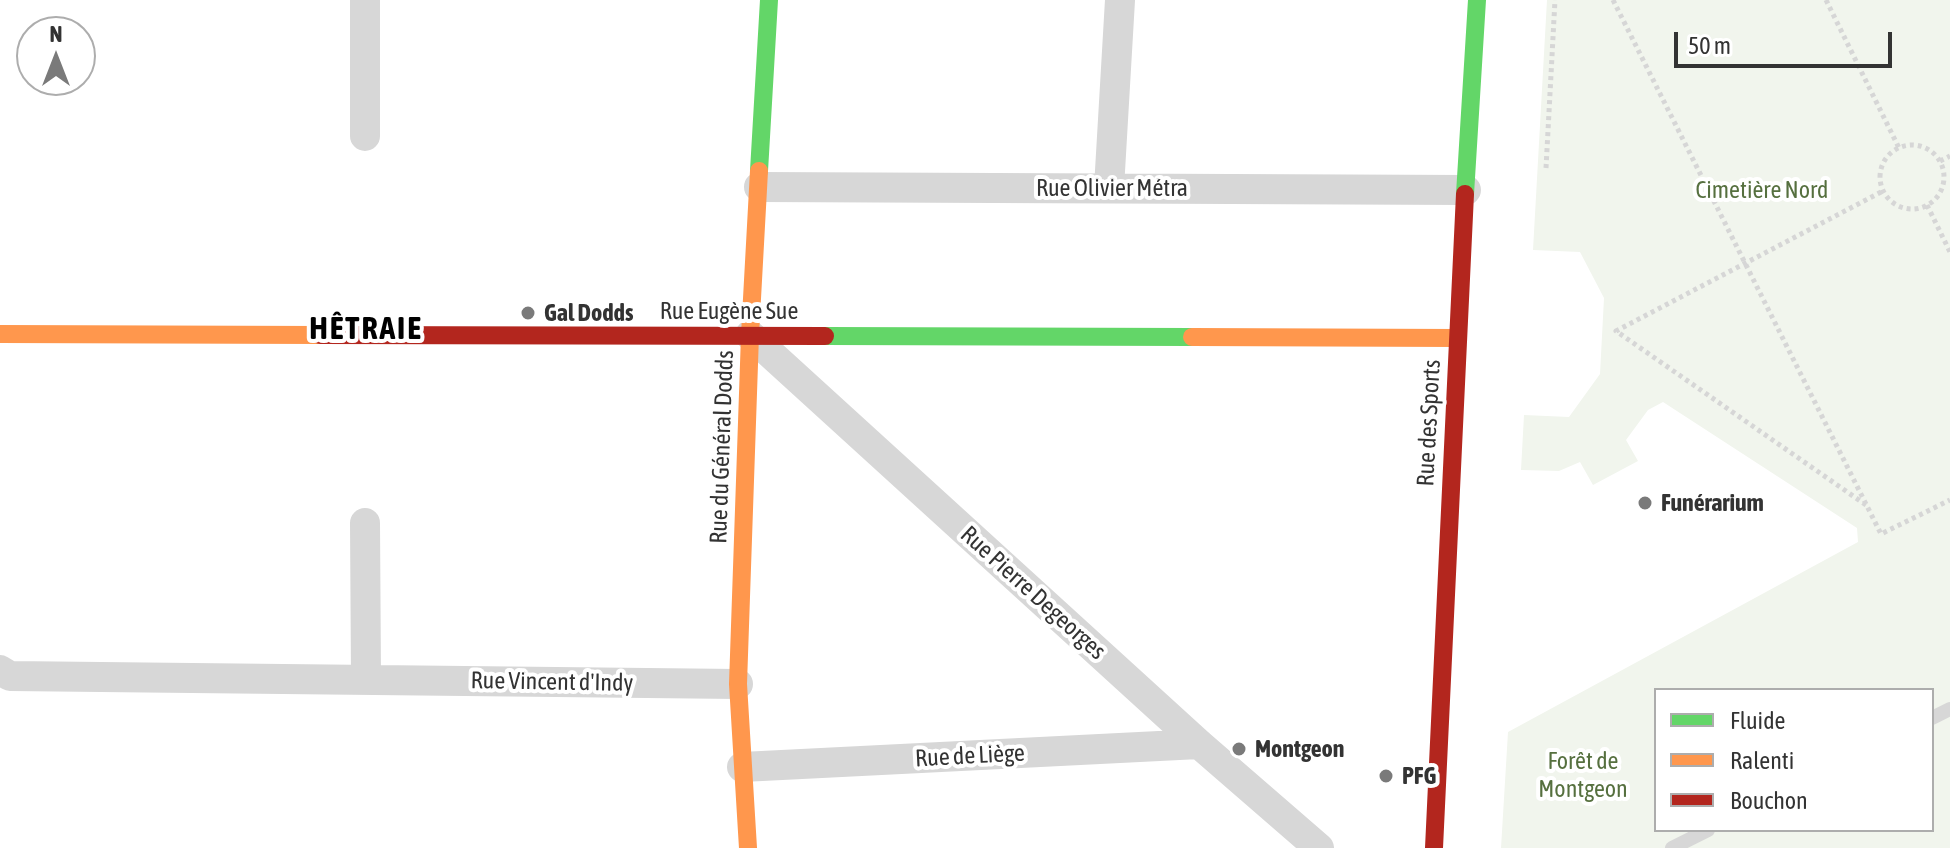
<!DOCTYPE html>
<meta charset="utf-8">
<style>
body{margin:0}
#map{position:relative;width:1950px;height:848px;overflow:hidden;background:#fff;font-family:"Asap Condensed",sans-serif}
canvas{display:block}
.legend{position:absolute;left:1654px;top:688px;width:280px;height:144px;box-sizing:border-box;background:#fff;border:2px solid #adadad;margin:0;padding:10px 14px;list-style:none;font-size:24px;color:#333}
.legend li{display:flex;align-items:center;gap:16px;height:40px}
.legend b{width:40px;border:2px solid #adadad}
.north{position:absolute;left:16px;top:16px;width:80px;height:80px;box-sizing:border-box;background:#fff;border:2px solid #adadad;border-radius:50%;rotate:0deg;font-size:22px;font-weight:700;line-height:32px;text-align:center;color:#333}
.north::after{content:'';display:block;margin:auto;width:28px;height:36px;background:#7a7a7a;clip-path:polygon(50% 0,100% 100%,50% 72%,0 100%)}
.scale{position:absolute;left:1674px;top:32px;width:218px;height:36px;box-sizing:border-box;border:4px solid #333;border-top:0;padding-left:10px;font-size:24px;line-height:28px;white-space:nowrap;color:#333;-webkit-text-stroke:6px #fff;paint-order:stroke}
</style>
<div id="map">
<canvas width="1950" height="848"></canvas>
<ul class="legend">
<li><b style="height:10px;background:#63d668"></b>Fluide</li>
<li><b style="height:10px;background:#ff974d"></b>Ralenti</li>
<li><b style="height:10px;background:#b3261e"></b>Bouchon</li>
</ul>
<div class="north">N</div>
<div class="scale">50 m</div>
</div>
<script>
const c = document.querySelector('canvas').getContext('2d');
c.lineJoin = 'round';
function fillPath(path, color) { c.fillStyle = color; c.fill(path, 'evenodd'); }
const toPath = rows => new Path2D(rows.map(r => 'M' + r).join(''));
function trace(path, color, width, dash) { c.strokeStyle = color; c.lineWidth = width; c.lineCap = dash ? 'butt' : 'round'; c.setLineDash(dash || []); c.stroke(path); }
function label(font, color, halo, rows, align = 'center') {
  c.font = font + ' "Asap Condensed",sans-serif'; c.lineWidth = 8; c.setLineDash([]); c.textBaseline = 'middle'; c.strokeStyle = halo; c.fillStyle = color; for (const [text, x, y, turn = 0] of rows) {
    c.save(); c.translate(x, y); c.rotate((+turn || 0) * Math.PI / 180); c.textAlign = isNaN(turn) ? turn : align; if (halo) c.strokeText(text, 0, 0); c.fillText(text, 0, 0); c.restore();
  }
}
fillPath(toPath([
 [1547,0,1950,0,1950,848,1501,848,1508,732,1858,542,1857,528,1663,402,1648,410,1626,440,1638,461,1593,485,1580,462,1559,471,1521,470,1524,415,1569,417,1600,374,1604,298,1580,252,1533,250],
 [1656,690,1932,690,1932,830,1656,830]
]), '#f1f5ed');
trace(toPath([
 [1613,0,1881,534,1950,500],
 [1826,0,1899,148],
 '1880 177a32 32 0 1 1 64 0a32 32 0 1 1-64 0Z',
 [1940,161,1950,156],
 [1546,168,1555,0],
 [1927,205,1950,252],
 [1866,505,1616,331,1883,191]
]), '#d6d6d6', 5, [4, 4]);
trace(toPath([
 [1932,718,1950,709],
 [1672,848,1708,830]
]), '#d7d7d7', 14);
trace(toPath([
 [365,136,365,0],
 [759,187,1466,190],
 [1109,188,1120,0],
 [750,335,1199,744,1319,848],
 [365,523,366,680],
 [0,670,10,676,738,684],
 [742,767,1199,744]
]), '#d7d7d7', 30);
trace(toPath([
 [759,171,769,0],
 [1465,194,1477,0],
 [825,336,1192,337]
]), '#63d668', 18);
trace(toPath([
 [0,334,320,335],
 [1192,337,1457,338],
 [748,848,738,684,750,335,759,171]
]), '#ff974d', 18);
trace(toPath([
 [320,335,825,336],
 [1434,848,1465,194]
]), '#b3261e', 18);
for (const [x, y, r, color] of [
 [528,313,8,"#7a7a7a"],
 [1645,503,8,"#7a7a7a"],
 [1239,749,8,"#7a7a7a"],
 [1386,776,8,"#7a7a7a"]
]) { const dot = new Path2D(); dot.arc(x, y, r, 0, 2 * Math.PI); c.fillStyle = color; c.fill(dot); trace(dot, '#fff', 3); }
label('24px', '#333', '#fff', [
 ["Rue Olivier Métra",1112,188],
 ["Rue Eugène Sue",729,311],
 ["Rue des Sports",1429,423,-87],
 ["Rue du Général Dodds",722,447,-88],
 ["Rue Pierre Degeorges",1033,593,42],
 ["Rue Vincent d'Indy",552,682,1],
 ["Rue de Liège",970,756,-3]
]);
label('24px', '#56703f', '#fff', [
 ["Cimetière Nord",1762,190],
 ["Forêt de",1583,761],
 ["Montgeon",1583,789]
]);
label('bold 24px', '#333', '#fff', [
 ["Gal Dodds",544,313],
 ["Funérarium",1661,503],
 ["Montgeon",1255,749],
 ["PFG",1402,776]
], 'left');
c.letterSpacing = '2px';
label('bold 32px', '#000', '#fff', [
 ["HÊTRAIE",366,329]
]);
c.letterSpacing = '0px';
</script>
